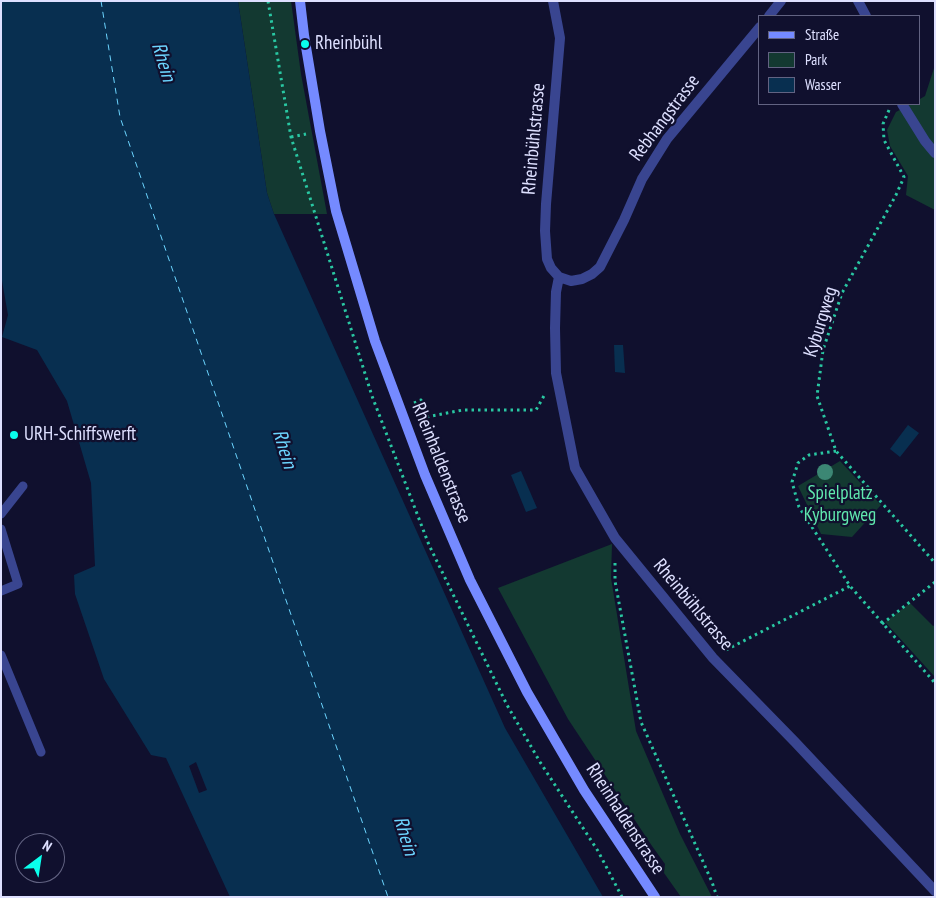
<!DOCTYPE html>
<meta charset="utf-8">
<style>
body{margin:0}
#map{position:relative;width:936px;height:898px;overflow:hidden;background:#10102e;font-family:"PT Sans Narrow",sans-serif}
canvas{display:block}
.frame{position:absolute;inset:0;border:2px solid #dee0ff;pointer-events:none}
.legend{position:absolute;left:758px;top:15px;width:162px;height:90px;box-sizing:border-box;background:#10102e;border:1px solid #626382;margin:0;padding:6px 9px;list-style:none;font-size:15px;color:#dee0ff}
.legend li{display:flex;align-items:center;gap:10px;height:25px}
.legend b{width:25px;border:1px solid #626382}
.north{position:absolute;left:15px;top:833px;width:50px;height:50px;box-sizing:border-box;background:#10102e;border:1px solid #626382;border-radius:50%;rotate:31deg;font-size:14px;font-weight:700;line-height:20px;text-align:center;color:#dee0ff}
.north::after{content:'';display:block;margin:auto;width:18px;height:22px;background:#0affec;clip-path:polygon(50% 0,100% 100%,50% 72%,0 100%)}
</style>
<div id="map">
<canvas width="936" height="898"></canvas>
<div class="frame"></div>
<ul class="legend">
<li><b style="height:6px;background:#758aff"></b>Straße</li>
<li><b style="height:14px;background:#133931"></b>Park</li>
<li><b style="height:14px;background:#082f50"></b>Wasser</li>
</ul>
<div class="north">N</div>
</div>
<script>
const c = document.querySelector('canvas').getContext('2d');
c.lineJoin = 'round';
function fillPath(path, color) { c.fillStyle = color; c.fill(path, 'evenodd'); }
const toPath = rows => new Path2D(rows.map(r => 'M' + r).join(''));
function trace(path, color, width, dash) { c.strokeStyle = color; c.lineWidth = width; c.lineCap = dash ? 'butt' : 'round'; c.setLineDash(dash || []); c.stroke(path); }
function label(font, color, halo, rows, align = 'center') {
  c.font = font + ' "PT Sans Narrow",sans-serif'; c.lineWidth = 4.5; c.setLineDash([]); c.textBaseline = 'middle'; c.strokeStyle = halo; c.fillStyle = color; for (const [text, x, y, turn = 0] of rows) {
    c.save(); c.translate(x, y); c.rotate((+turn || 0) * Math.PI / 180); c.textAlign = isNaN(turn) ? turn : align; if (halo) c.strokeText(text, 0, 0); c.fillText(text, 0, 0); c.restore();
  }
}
fillPath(toPath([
 [238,1,291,1,301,74,327,214,274,214,267,193],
 [935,65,935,210,906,195,908,176,890,146,887,130,896,112,911,104,920,104,920,99,925,96],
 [840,461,881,505,852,537,821,534,798,486],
 [612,544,611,578,636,731,680,834,712,897,681,897,664,873,665,864,652,846,568,719,498,588],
 [910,603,933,626,935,625,935,677,885,622]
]), '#133931');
fillPath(toPath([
 [1,1,238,1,267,193,274,214,505,728,603,897,230,897,166,758,151,755,104,679,75,594,74,575,95,566,91,483,67,401,37,350,2,337,8,315,1,275],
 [614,345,623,345,625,373,615,372],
 [908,425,919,433,900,457,890,449],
 [521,471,537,508,526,512,511,475]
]), '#082f50');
fillPath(toPath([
 [196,762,207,790,199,793,189,766]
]), '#10102e');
trace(toPath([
 [101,1,120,117,388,897]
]), '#6cd5ff', 1, [6, 5]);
trace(toPath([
 [268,1,291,137,372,396,429,545,507,705,540,762,598,851,622,897],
 [889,110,883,124,884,140,904,177,896,195,842,293,823,350,817,396,836,451,935,563],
 [291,137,306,134],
 [414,403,421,400,426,417,463,410,536,410,545,394],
 [836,451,809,455,798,463,792,482,799,507,850,586,935,683],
 [615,563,615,581,641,722,712,882,717,897],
 [882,624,935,582],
 [726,650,850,586]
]), '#29c7a2', 3, [2.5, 4]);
trace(toPath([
 [1,514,23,486],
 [1,529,18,584,1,591],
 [1,655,41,752]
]), '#394590', 9);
trace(toPath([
 [553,1,560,38,546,204,545,231,547,259,551,268,559,277,571,281,582,279,592,274,600,267,624,220,642,179,667,139,760,27],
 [858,1,866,16],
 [769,16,781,1],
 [902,104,925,141,935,153],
 [559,277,556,292,555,328,556,373,575,468,615,538,713,658,795,742,935,891]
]), '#394590', 10);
trace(toPath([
 [300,1,304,35,320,131,336,211,375,341,425,475,470,580,527,692,584,790,655,897]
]), '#758aff', 10);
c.fillStyle = '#3c8774';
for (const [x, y] of [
 [825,472]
]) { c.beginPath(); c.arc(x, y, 8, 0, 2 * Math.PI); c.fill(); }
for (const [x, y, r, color] of [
 [305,44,5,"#0affec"],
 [14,435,5,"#0affec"]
]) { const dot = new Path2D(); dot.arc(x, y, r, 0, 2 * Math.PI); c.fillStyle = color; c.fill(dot); trace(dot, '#10102e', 2); }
label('19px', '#dee0ff', '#10102e', [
 ["Rheinbühl",315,44],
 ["URH-Schiffswerft",24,435]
], 'left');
label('19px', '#dee0ff', '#10102e', [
 ["Rebhangstrasse",665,118,-53],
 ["Rheinbühlstrasse",534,139,-85],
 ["Kyburgweg",821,322,-73],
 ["Rheinhaldenstrasse",441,463,68],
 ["Rheinbühlstrasse",693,605,50],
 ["Rheinhaldenstrasse",625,819,57]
]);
label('19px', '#60e8ae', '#10102e', [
 ["Spielplatz",840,494],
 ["Kyburgweg",840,516]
]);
label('italic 20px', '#6cd5ff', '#10102e', [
 ["Rhein",163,62,73],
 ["Rhein",284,449,73],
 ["Rhein",405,836,73]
]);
</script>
